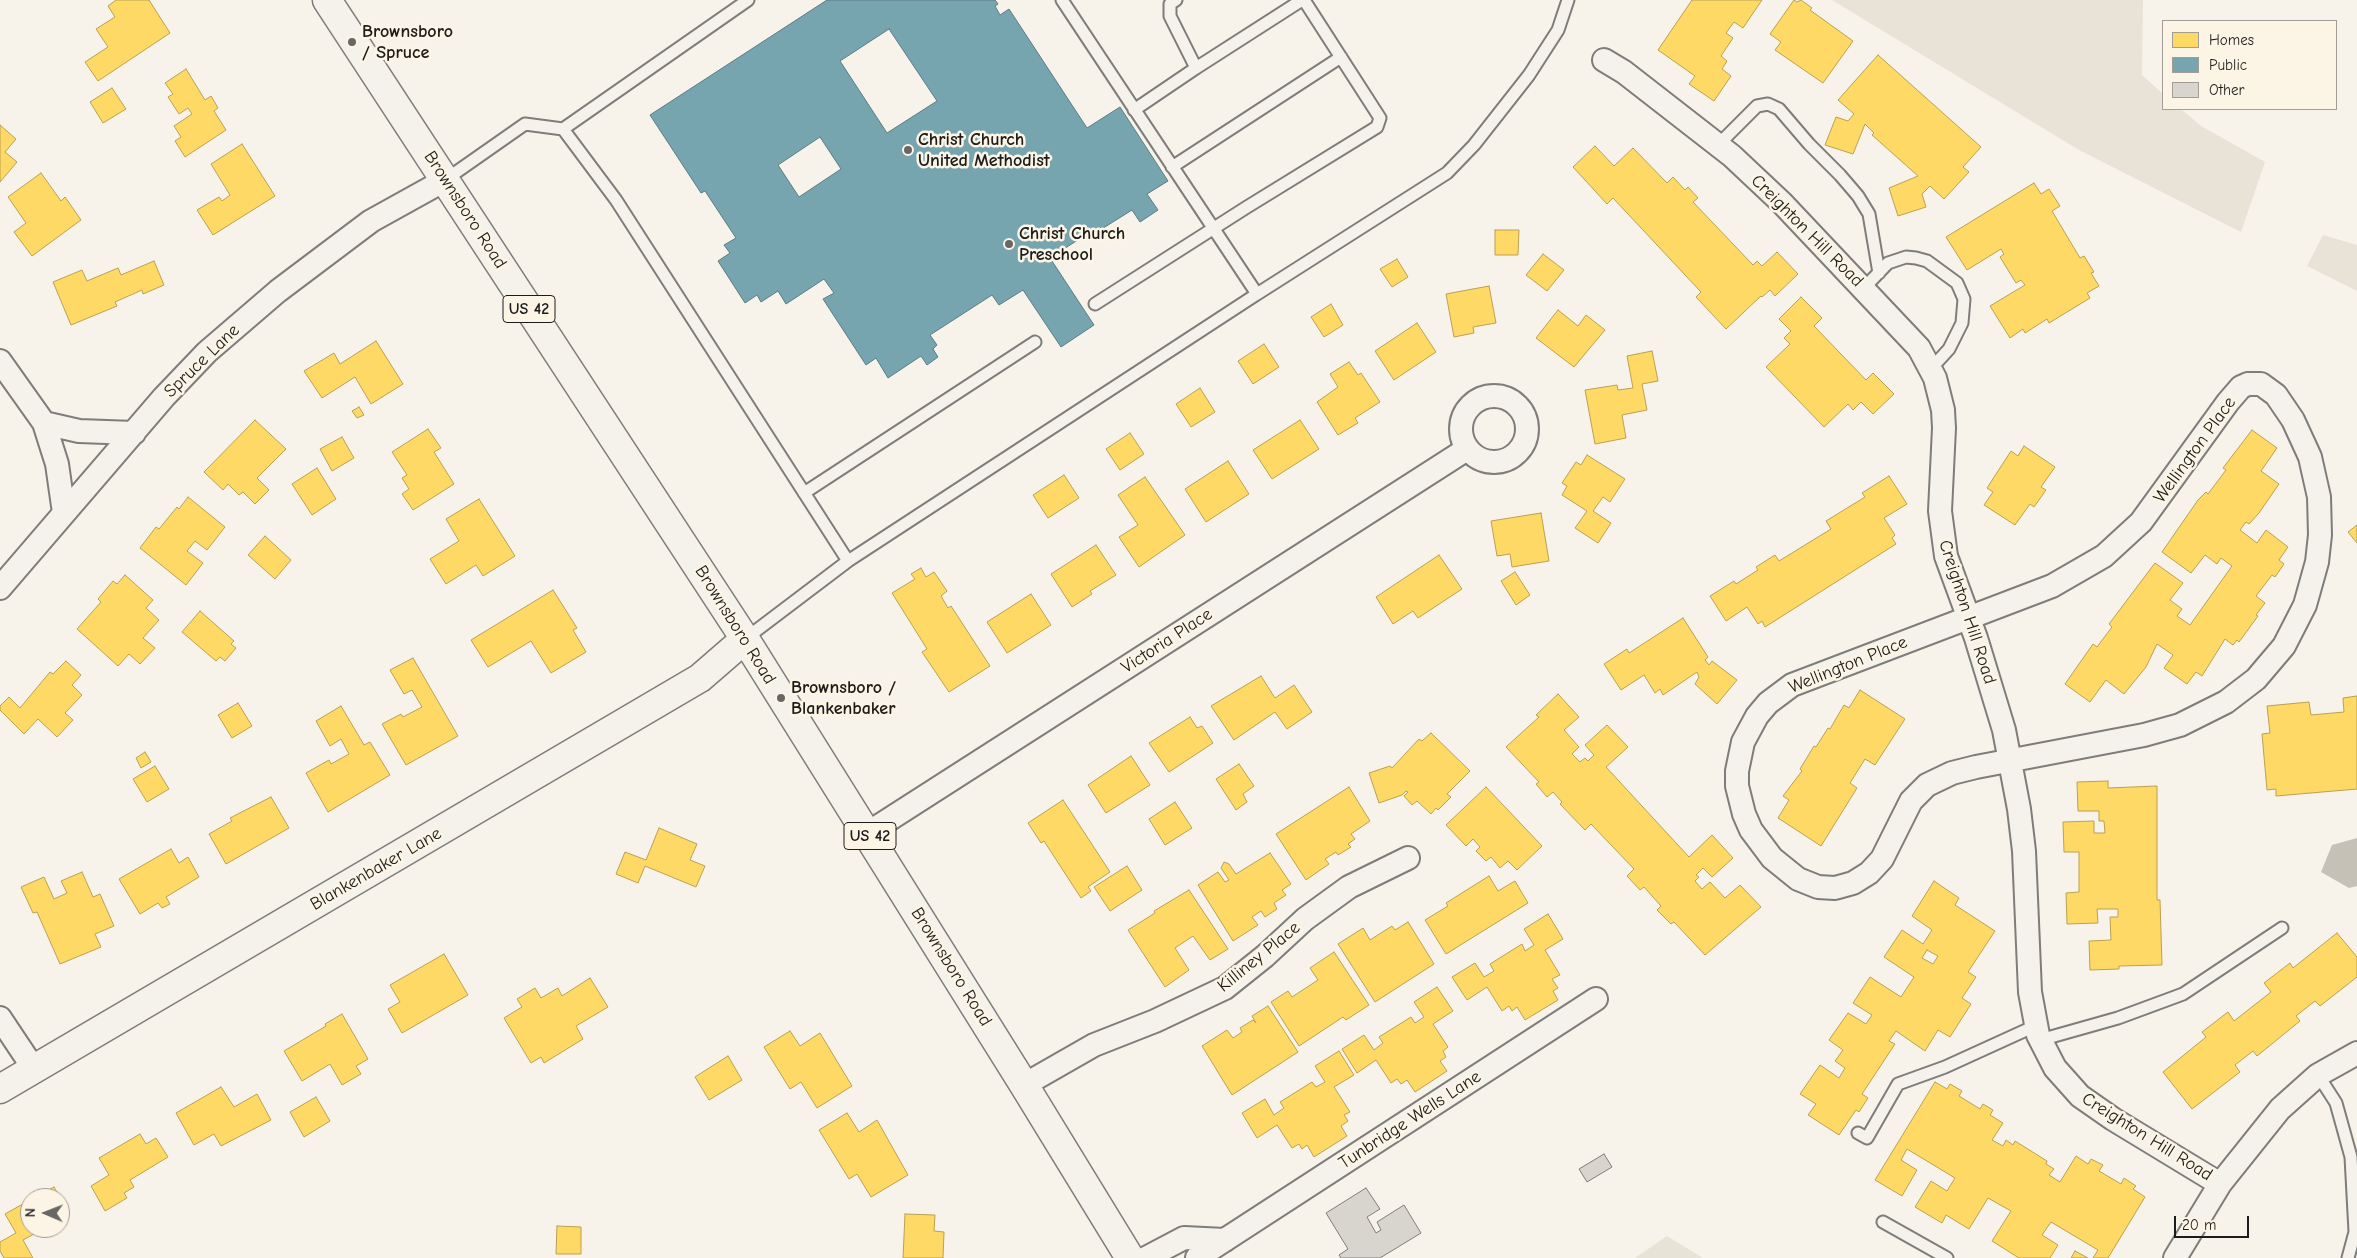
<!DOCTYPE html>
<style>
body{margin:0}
#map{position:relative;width:2357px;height:1258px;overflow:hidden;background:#f7f3ea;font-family:"Comic Neue",sans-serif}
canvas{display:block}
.legend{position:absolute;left:2162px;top:20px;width:175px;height:90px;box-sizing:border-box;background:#fcf5e5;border:1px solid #a29e95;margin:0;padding:6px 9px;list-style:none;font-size:15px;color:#1c1c1c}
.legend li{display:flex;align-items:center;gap:10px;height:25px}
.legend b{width:25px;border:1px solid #a29e95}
.north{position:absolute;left:20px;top:1188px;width:50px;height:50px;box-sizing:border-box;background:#fcf5e5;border:1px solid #a29e95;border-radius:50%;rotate:271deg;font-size:14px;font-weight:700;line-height:20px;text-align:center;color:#1c1c1c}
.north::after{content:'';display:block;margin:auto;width:18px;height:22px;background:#696764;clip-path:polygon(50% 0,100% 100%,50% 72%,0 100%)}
.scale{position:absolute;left:2174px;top:1216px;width:75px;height:22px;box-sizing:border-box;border:2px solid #1c1c1c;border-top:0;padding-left:6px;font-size:15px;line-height:18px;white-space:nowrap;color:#1c1c1c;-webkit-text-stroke:4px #fcf5e5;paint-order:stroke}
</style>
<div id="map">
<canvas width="2357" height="1258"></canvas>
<ul class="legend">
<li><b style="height:14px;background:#ffd966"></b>Homes</li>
<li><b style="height:14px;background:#76a5af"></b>Public</li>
<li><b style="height:14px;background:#d8d5cf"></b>Other</li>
</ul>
<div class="north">N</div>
<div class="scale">20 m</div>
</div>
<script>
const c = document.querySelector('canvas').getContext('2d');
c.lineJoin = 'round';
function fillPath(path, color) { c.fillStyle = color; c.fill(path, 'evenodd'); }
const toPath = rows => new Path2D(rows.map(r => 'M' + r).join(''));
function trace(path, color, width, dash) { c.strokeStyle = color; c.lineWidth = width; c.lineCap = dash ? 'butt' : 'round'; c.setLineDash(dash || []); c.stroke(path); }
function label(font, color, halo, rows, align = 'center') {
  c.font = font + ' "Comic Neue",sans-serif'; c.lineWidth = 5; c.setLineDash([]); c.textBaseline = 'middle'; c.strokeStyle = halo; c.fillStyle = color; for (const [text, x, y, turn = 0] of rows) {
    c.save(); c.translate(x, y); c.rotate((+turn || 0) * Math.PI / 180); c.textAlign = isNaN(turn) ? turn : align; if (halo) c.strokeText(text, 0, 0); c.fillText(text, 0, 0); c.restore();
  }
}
fillPath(toPath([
 [1667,1236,1703,1258,1635,1258]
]), '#e8e3d7');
fillPath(toPath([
 [1832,0,2143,0,2142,75,2163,94,2163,109,2181,109,2201,126,2265,162,2241,232,2079,150],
 [2323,235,2357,245,2357,291,2307,266]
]), '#e8e2d7');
fillPath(toPath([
 [2357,838,2357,886,2349,888,2321,872,2332,845]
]), '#c5c1b7');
const homes = toPath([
 [149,0,170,33,98,81,85,62,108,47,96,29,115,17,108,6,116,0,149,0],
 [1692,0,1762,0,1743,28,1734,22,1726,33,1733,38,1721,56,1727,61,1722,69,1731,76,1714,101,1689,84,1695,76,1658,50,1692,0],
 [1794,0,1797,2,1801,0,1812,8,1810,10,1853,41,1823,83,1775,50,1781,42,1770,34,1794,0],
 [1878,55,1981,147,1963,167,1969,172,1944,199,1930,186,1922,194,1926,207,1898,216,1889,188,1918,176,1872,135,1874,133,1865,124,1853,154,1825,145,1836,117,1848,121,1854,114,1838,100,1878,55],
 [186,69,205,100,211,96,218,108,214,111,226,130,185,157,175,141,181,137,174,126,192,114,188,108,179,114,168,97,173,94,165,83,186,69],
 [112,88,126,109,103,123,90,102,112,88],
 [0,125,16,139,5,152,17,162,0,182,0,125],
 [242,144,275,196,213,235,197,210,219,197,222,201,230,195,211,164,242,144],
 [1595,146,1614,166,1633,148,1667,183,1673,177,1685,190,1688,187,1698,198,1693,202,1753,265,1757,261,1762,266,1777,252,1798,274,1775,296,1770,290,1762,297,1761,296,1726,329,1696,297,1701,292,1613,198,1607,204,1573,167,1595,146],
 [41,173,61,201,65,197,81,220,32,256,14,232,26,223,8,197,41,173],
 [2034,183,2041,194,2049,189,2060,206,2052,211,2080,258,2084,256,2094,272,2091,273,2099,286,2087,293,2090,298,2049,323,2047,319,2025,333,2023,329,2010,338,1990,306,2025,285,2021,280,2016,283,2000,257,2004,254,2001,249,1967,270,1946,237,2034,183],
 [1495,230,1519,230,1518,255,1495,255,1495,230],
 [1543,254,1564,270,1547,291,1526,275,1543,254],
 [1397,259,1408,277,1392,287,1380,269,1397,259],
 [154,261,164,285,143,294,142,290,115,302,117,306,71,325,53,282,82,270,87,281,118,268,121,275,154,261],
 [1489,286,1496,323,1473,327,1474,333,1454,337,1446,294,1489,286],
 [1801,297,1822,318,1814,326,1866,380,1873,373,1894,394,1873,414,1861,402,1853,410,1848,404,1824,427,1766,367,1790,344,1784,338,1791,331,1779,319,1801,297],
 [1331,304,1343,325,1324,337,1311,317,1331,304],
 [1558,310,1578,326,1586,315,1605,330,1574,367,1536,338,1558,310],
 [1417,323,1436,352,1394,380,1375,351,1417,323],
 [376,341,403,384,371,404,355,377,322,398,304,371,334,353,340,364,376,341],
 [1264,344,1279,367,1253,384,1238,361,1264,344],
 [1652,351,1658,381,1642,384,1647,410,1622,415,1626,438,1595,444,1585,390,1617,385,1618,390,1633,388,1627,356,1652,351],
 [1349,362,1358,375,1361,373,1380,402,1355,418,1358,423,1338,435,1317,402,1338,387,1330,374,1349,362],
 [1200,388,1215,412,1191,427,1176,404,1200,388],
 [359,407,364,415,357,418,352,411,359,407],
 [255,420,286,449,257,478,269,490,255,504,243,492,239,495,228,484,223,490,204,472,255,420],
 [1300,420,1319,449,1272,479,1253,450,1300,420],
 [428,429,441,448,434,452,454,484,413,510,402,494,409,489,402,478,407,475,392,452,428,429],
 [2252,430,2277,448,2261,471,2279,484,2259,513,2249,524,2246,522,2240,530,2257,543,2266,530,2288,547,2279,560,2284,564,2275,577,2272,575,2256,596,2265,603,2256,615,2258,616,2239,642,2237,640,2233,645,2225,639,2202,676,2196,672,2187,684,2164,668,2173,655,2157,644,2146,667,2124,694,2106,680,2090,702,2065,684,2093,644,2097,647,2112,627,2109,624,2155,563,2183,583,2170,600,2182,609,2177,616,2190,625,2232,566,2221,558,2217,564,2205,555,2191,573,2162,552,2198,500,2206,492,2208,494,2226,470,2223,468,2252,430],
 [1130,433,1144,454,1120,470,1106,449,1130,433],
 [342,437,354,458,332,471,320,449,342,437],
 [2024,446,2055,467,2041,487,2046,490,2034,507,2030,504,2015,525,1984,505,1993,492,1987,488,2011,451,2018,456,2024,446],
 [1587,455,1625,479,1610,502,1603,497,1593,511,1611,523,1598,543,1575,528,1587,511,1562,495,1567,486,1562,483,1576,462,1581,465,1587,455],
 [1228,461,1249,494,1206,522,1185,489,1228,461],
 [317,468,336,499,312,515,292,484,317,468],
 [1064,475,1079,498,1048,518,1033,495,1064,475],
 [1889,476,1907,504,1884,518,1895,535,1892,538,1896,544,1765,627,1762,621,1758,624,1747,607,1726,621,1710,596,1734,581,1736,584,1758,570,1756,567,1775,555,1779,561,1831,529,1826,521,1865,497,1862,493,1889,476],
 [1145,477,1185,535,1139,567,1119,537,1138,525,1118,495,1145,477],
 [188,497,225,527,207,550,195,541,187,551,203,563,186,585,140,548,156,527,159,529,177,507,179,509,188,497],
 [479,499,515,556,483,576,476,565,446,584,430,559,459,541,446,519,479,499],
 [1541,513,1549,561,1512,567,1510,554,1497,556,1491,521,1541,513],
 [2357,525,2357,543,2348,532,2357,525],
 [265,536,291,560,275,579,248,555,265,536],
 [1096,545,1116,575,1090,591,1092,594,1072,607,1051,574,1096,545],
 [1439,555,1462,589,1418,618,1413,611,1393,624,1376,597,1439,555],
 [921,568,926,577,934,572,947,591,941,596,948,608,951,606,990,666,949,692,922,652,927,649,892,593,915,579,911,574,921,568],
 [1515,572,1530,595,1516,605,1501,581,1515,572],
 [125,575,153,600,146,608,159,620,143,638,155,648,140,664,129,654,118,666,77,629,101,602,98,599,113,581,117,584,125,575],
 [553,590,577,628,573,630,586,652,551,673,531,641,488,667,471,640,553,590],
 [1031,594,1051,625,1007,653,987,622,1031,594],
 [200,611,234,641,231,644,236,648,225,661,220,657,216,661,182,632,200,611],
 [1683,618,1708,657,1705,660,1709,665,1712,661,1737,680,1717,704,1695,684,1699,677,1697,672,1663,695,1660,689,1655,693,1644,675,1621,690,1604,664,1627,649,1629,653,1683,618],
 [413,658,458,736,406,765,382,724,401,714,403,717,422,707,412,690,404,694,390,670,413,658],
 [66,661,81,675,72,685,82,695,65,713,73,720,57,737,38,719,24,734,0,710,0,706,9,697,20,708,50,672,53,674,66,661],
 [1261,676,1275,698,1294,685,1312,712,1287,729,1275,712,1234,740,1211,706,1261,676],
 [1860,690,1905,719,1875,765,1865,759,1850,783,1857,788,1821,846,1778,818,1789,800,1783,796,1802,771,1800,769,1814,746,1816,747,1828,728,1830,729,1844,705,1849,708,1860,690],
 [1558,694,1579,717,1564,730,1579,747,1572,754,1580,762,1585,758,1588,761,1594,755,1585,745,1607,725,1628,747,1606,767,1689,857,1712,835,1733,858,1712,877,1703,868,1696,875,1699,877,1695,881,1702,889,1710,882,1725,898,1740,885,1761,907,1705,955,1674,922,1671,924,1657,910,1661,906,1644,887,1640,890,1627,876,1634,869,1591,824,1585,830,1560,804,1562,802,1553,792,1547,797,1536,784,1539,782,1506,747,1539,717,1536,715,1558,694],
 [2357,696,2357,789,2276,796,2276,789,2267,790,2262,734,2270,733,2267,706,2309,702,2311,715,2344,712,2343,698,2357,696],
 [238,703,252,726,232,738,218,715,238,703],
 [341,706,364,745,370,742,390,775,328,812,306,773,329,760,331,764,349,754,341,739,330,746,316,721,341,706],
 [1190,717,1197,728,1202,726,1213,743,1169,772,1149,743,1190,717],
 [1431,733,1470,771,1447,794,1451,797,1438,810,1436,808,1431,814,1417,801,1412,805,1404,796,1408,792,1406,791,1402,795,1379,803,1369,773,1390,766,1392,768,1419,739,1422,741,1431,733],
 [145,752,151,762,141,768,136,758,145,752],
 [1131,756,1150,785,1106,813,1088,785,1131,756],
 [1239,764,1254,786,1243,794,1247,802,1236,810,1216,779,1239,764],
 [155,766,169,789,147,802,133,779,155,766],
 [2108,781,2108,788,2157,786,2157,900,2160,900,2162,965,2119,966,2119,969,2090,970,2089,941,2111,940,2110,917,2118,917,2118,909,2097,909,2098,923,2067,924,2066,893,2079,892,2079,852,2064,852,2063,822,2094,821,2094,833,2105,833,2104,821,2099,821,2099,811,2078,811,2077,782,2108,781],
 [1349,787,1370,821,1351,834,1355,839,1348,844,1351,847,1338,855,1336,852,1325,859,1329,864,1306,880,1276,834,1349,787],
 [1486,787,1542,846,1517,870,1508,861,1500,868,1491,857,1486,861,1476,851,1480,847,1473,839,1466,846,1446,825,1486,787],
 [271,797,289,828,226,864,209,834,232,821,230,818,271,797],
 [1063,800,1110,872,1088,887,1091,891,1081,898,1044,841,1041,843,1028,823,1063,800],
 [1175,802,1192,828,1165,845,1149,819,1175,802],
 [659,828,697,844,690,860,705,866,696,887,645,866,638,883,616,874,625,852,646,860,659,828],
 [171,849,179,863,188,857,199,877,166,897,170,904,162,908,158,903,140,914,119,879,171,849],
 [1270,853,1291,884,1282,890,1286,895,1274,903,1277,909,1265,917,1261,911,1252,917,1258,925,1233,941,1198,885,1218,872,1225,882,1229,880,1221,868,1224,862,1229,864,1236,874,1270,853],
 [1127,866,1142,890,1110,911,1094,887,1127,866],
 [82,872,93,897,100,894,114,926,95,934,101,947,60,964,37,912,33,913,21,887,44,877,54,899,67,893,61,881,82,872],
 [1489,876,1498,891,1515,881,1528,903,1446,954,1425,920,1448,906,1446,903,1489,876],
 [1934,881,1959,898,1955,905,1995,931,1968,972,1976,977,1962,998,1971,1004,1950,1037,1938,1030,1925,1051,1896,1031,1889,1041,1895,1044,1862,1094,1868,1098,1859,1112,1856,1110,1839,1135,1808,1115,1816,1104,1800,1094,1820,1065,1839,1078,1845,1068,1835,1061,1843,1050,1829,1040,1848,1013,1866,1024,1872,1015,1853,1003,1870,977,1901,997,1914,977,1884,957,1902,930,1923,944,1932,930,1912,916,1934,881],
 [1927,950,1938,956,1933,964,1922,958,1927,950],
 [1189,890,1228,949,1210,960,1193,936,1175,948,1189,970,1165,987,1128,930,1155,913,1154,911,1189,890],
 [1548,914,1563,939,1545,950,1560,975,1552,979,1558,988,1553,991,1558,1000,1525,1020,1517,1007,1512,1011,1509,1006,1502,1011,1487,987,1467,1000,1452,977,1475,963,1484,977,1494,971,1490,964,1522,944,1525,951,1534,945,1524,929,1548,914],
 [1408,922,1434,964,1375,1002,1338,944,1363,928,1370,940,1392,926,1395,930,1408,922],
 [2337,933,2357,957,2357,977,2320,1006,2315,1001,2296,1016,2300,1021,2257,1056,2253,1051,2235,1065,2240,1072,2192,1109,2163,1072,2206,1037,2202,1032,2228,1012,2234,1021,2271,992,2264,983,2290,963,2293,968,2337,933],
 [1334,952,1369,1005,1346,1020,1343,1017,1299,1046,1271,1002,1288,991,1292,997,1318,980,1310,968,1334,952],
 [444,954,468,995,402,1033,388,1009,400,1002,390,985,444,954],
 [590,978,608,1007,576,1026,583,1039,544,1063,541,1057,531,1063,504,1018,522,1007,517,999,535,988,541,998,558,988,562,996,590,978],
 [1437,987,1453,1011,1433,1024,1448,1047,1443,1051,1446,1057,1440,1061,1447,1071,1415,1092,1407,1080,1401,1084,1397,1079,1391,1083,1376,1060,1357,1073,1342,1049,1364,1035,1374,1050,1383,1043,1379,1037,1411,1017,1415,1023,1424,1017,1414,1002,1437,987],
 [1268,1006,1298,1052,1232,1095,1202,1046,1227,1030,1233,1038,1242,1032,1240,1028,1253,1020,1256,1023,1252,1016,1268,1006],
 [342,1014,368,1059,356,1066,361,1074,342,1085,330,1064,302,1081,284,1051,326,1026,325,1024,342,1014],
 [790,1031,800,1046,820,1033,852,1086,817,1108,801,1082,790,1089,764,1047,790,1031],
 [1339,1051,1354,1075,1334,1087,1350,1112,1344,1115,1348,1121,1341,1126,1347,1136,1314,1157,1307,1145,1302,1149,1299,1144,1292,1148,1277,1125,1257,1138,1242,1113,1265,1099,1274,1115,1284,1108,1280,1102,1312,1082,1316,1087,1325,1082,1315,1066,1339,1051],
 [728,1056,742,1080,709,1100,695,1077,728,1056],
 [1935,1082,1947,1089,1950,1084,1962,1091,1959,1096,1980,1109,1983,1104,1993,1110,1990,1115,2003,1123,1992,1140,2003,1146,2006,1140,2013,1145,2015,1141,2047,1161,2046,1164,2054,1169,2049,1175,2060,1182,2076,1156,2088,1164,2091,1159,2103,1165,2099,1171,2121,1184,2124,1178,2136,1186,2133,1189,2145,1197,2108,1258,2093,1258,2098,1250,2051,1222,2042,1235,2058,1245,2050,1258,2019,1258,1992,1241,2011,1211,1988,1198,1969,1229,1946,1215,1942,1223,1915,1207,1931,1181,1947,1191,1955,1178,1907,1149,1901,1160,1917,1170,1902,1196,1875,1180,1935,1082],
 [221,1087,234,1107,257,1094,271,1120,221,1146,214,1134,194,1145,176,1113,221,1087],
 [316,1097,330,1121,304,1137,290,1112,316,1097],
 [847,1113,859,1132,877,1120,908,1175,871,1197,857,1174,849,1179,819,1130,847,1113],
 [140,1134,146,1144,156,1138,168,1157,130,1180,134,1187,124,1193,127,1198,105,1211,91,1186,109,1175,99,1158,140,1134],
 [54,1187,67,1210,60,1214,60,1198,34,1198,54,1187],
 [30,1200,30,1228,45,1228,23,1240,33,1258,4,1258,0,1251,0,1242,16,1233,5,1214,30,1200],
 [905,1214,935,1215,934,1231,944,1232,943,1258,903,1258,905,1214],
 [557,1226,581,1227,581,1254,556,1254,557,1226],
 [2075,1251,2088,1258,2071,1258,2075,1251]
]);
fillPath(homes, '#ffd966');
trace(homes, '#bba050', 1);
const public = toPath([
 [827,0,995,0,998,4,995,6,1000,15,1009,9,1087,128,1120,107,1168,181,1147,194,1158,210,1140,222,1132,210,1089,237,1087,234,1050,258,1094,325,1061,347,1023,290,999,305,992,295,930,335,937,345,933,349,938,357,927,365,921,356,888,378,876,358,866,365,823,299,834,293,824,279,786,304,778,291,761,302,757,295,745,303,718,261,730,253,724,245,736,238,705,191,701,193,650,115,827,0],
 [889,29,937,101,887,133,840,61,889,29],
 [820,137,841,169,799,197,778,165,820,137]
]);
fillPath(public, '#76a5af');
trace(public, '#5b7c83', 1);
const building = toPath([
 [1604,1154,1612,1167,1587,1182,1579,1169,1604,1154],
 [1366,1188,1380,1209,1367,1217,1376,1233,1381,1230,1377,1222,1404,1205,1421,1233,1380,1258,1341,1258,1339,1255,1348,1249,1326,1213,1366,1188]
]);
fillPath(building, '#d8d5cf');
trace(building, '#7f7d79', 1);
const lane = toPath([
 [1196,68,1302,0],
 [1134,110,1196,68,1170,16,1170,4,1176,0],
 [563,129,616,200,848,561],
 [1718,145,1757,106,1768,104,1779,109,1809,144,1840,175,1858,196,1869,214,1879,273],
 [1172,167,1341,57],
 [445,180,525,124,563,129,748,0],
 [1864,288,1888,263,1906,257,1916,258,1927,261,1957,283,1964,299,1962,323,1949,349,1938,361,1928,364],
 [1257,294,1447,173,1474,145,1529,75,1558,30,1568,0],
 [1095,304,1247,207,1377,127,1380,118,1304,0],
 [804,493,1035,342],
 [745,639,848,561,1257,294,1062,0],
 [2040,1040,2118,1018,2183,994,2282,928],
 [2318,1075,2336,1103,2351,1157,2355,1232,2348,1258],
 [1858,1133,1867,1138,1898,1084,1945,1067,2035,1026],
 [1883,1222,1947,1258]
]);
const street = toPath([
 [1604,60,1624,72,1732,156,1782,203,1919,348,1935,378,1943,410,1944,428,1940,511,1946,556,1976,638,2004,730,2019,809,2024,851,2030,992,2038,1035,2055,1068,2080,1096,2113,1119,2220,1184],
 [0,361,44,423,57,464,64,513],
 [2248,384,2261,384,2276,395,2293,420,2310,457,2319,497,2320,535,2317,562,2305,605,2284,646,2256,679,2226,702,2180,725,2144,735,1976,767,1952,773,1927,785,1911,801,1882,859,1869,873,1853,883,1835,888,1818,887,1798,879,1772,858,1751,830,1744,814,1737,786,1737,771,1743,742,1757,716,1768,703,1792,685,2052,586,2104,556,2141,522,2228,402,2241,387,2248,384],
 '1461 429a33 33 0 1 1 66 0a33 33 0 1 1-66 0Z',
 [44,423,79,431,134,433],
 [0,588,164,397,207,352,278,291,371,221,445,180],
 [868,833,1467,449],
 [0,1018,34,1069],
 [1024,1085,1094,1045,1155,1021,1225,988,1265,956,1305,919,1349,887,1408,858],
 [1146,1258,1184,1238,1225,1240],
 [1197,1258,1596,999],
 [2175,1258,2220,1184,2280,1109,2318,1075,2357,1053]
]);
const secondary = toPath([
 [0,1089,700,678,745,639]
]);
const primary = toPath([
 [327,0,745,639,1024,1085,1130,1258]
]);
trace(lane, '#7f7d79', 15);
trace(street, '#7f7d79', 26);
trace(secondary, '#7f7d79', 31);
trace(primary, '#7f7d79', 31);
trace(lane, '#f5f2ec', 11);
trace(street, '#f5f2ec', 22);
trace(secondary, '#f5f2ec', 28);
trace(primary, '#f5f2ec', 28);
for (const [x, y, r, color] of [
 [352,42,5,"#696764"],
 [908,150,5,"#696764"],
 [1009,244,5,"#696764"],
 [781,698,5,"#696764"]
]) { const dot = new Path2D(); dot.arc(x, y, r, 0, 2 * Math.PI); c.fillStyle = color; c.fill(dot); trace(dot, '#fcf5e5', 2); }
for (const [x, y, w] of [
 [529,309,52],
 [870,836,52]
]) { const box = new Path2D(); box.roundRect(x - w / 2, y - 13.5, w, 27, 4); c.fillStyle = '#fcf5e5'; c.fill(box); trace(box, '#1c1c1c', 1); }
label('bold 16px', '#1c1c1c', null, [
 ["US 42",529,309],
 ["US 42",870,836]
]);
label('bold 18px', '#1c1c1c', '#fcf5e5', [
 ["Brownsboro",362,32],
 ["/ Spruce",362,53],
 ["Christ Church",918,140],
 ["United Methodist",918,161],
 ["Christ Church",1019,234],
 ["Preschool",1019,255],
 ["Brownsboro /",791,688],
 ["Blankenbaker",791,709]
], 'left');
label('18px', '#1c1c1c', '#fcf5e5', [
 ["Brownsboro Road",465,210,57],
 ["Creighton Hill Road",1807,231,45],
 ["Spruce Lane",202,361,-44],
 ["Wellington Place",2195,450,-54],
 ["Creighton Hill Road",1967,612,72],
 ["Brownsboro Road",735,625,58],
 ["Victoria Place",1167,641,-33],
 ["Wellington Place",1848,665,-22],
 ["Blankenbaker Lane",376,869,-30],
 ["Killiney Place",1259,957,-39],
 ["Brownsboro Road",951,967,58],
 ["Tunbridge Wells Lane",1410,1120,-33],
 ["Creighton Hill Road",2147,1137,32]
]);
</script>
